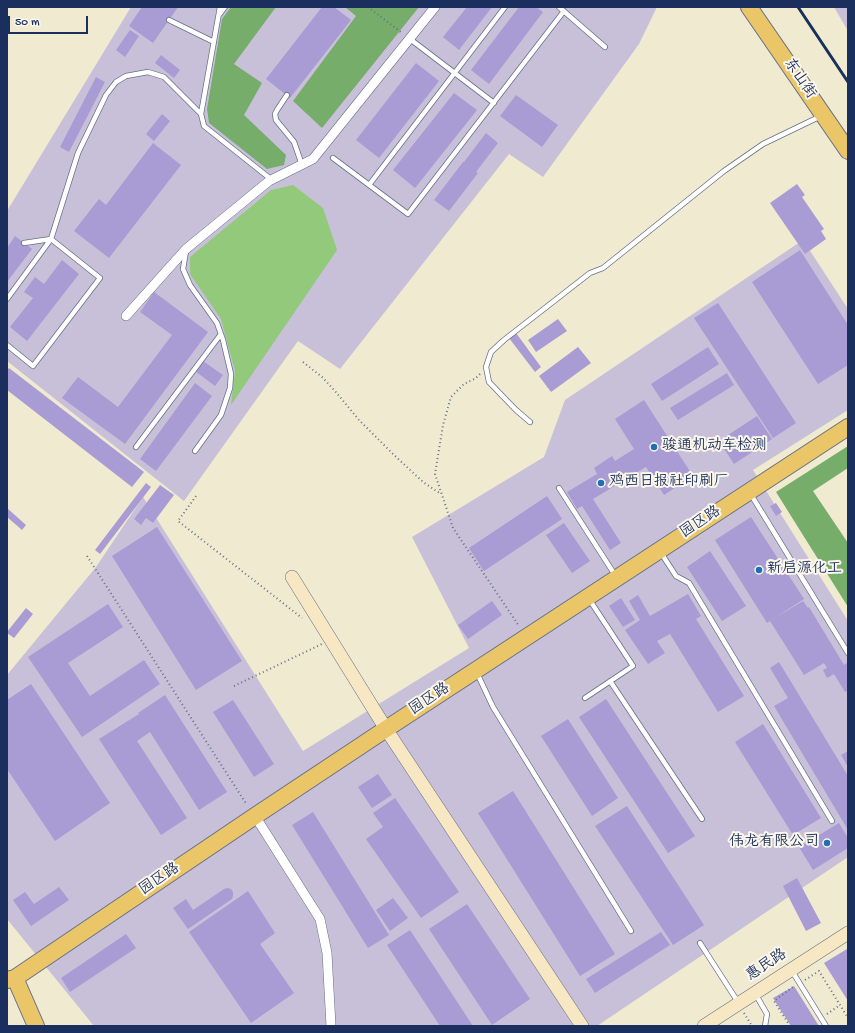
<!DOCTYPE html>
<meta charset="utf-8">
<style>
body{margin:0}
#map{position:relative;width:855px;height:1033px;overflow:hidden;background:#f0ead1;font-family:"Gochi Hand",sans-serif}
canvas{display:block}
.frame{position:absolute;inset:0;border:8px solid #1b2f5e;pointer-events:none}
.scale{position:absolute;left:8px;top:16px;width:80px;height:18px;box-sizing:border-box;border:2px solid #1b2f5e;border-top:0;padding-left:5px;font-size:12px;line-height:14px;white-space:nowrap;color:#1b2f5e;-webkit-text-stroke:3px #fbf7ec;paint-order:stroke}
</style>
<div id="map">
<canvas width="855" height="1033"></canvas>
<div class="frame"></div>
<div class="scale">50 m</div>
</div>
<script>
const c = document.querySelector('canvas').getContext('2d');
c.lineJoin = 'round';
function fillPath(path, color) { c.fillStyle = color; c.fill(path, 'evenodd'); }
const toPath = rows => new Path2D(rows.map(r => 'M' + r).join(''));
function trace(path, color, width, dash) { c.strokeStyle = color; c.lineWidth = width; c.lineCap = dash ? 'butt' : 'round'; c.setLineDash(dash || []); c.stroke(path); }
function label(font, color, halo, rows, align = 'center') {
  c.font = font + ' "Gochi Hand","LXGW WenKai TC",sans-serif'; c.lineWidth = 4; c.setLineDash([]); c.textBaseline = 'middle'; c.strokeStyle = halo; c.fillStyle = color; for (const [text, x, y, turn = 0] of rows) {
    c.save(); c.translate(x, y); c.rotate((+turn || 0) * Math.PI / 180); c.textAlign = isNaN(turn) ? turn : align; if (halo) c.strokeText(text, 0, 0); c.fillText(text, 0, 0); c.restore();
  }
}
fillPath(toPath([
 [131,7,657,7,639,44,543,177,509,154,340,369,298,341,184,501,7,361,7,211],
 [834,7,848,7,848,31],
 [803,240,848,309,848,410,753,470,848,621,848,857,597,1026,94,1026,7,919,7,675,96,567,143,497,303,751,469,648,412,537,544,457,565,400]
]), '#c7c0d8');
fillPath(toPath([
 [293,185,323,208,337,250,231,405,235,371,221,319,190,274,190,257,271,190]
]), '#93c97b');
fillPath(toPath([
 [231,7,276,7,234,64,262,83,244,115,286,155,284,165,267,169,209,123,207,109,222,19],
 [345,7,419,7,322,128,293,101,356,16],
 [848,446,848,468,813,491,848,543,848,607,776,492]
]), '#76ad6b');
fillPath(toPath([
 [142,7,178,7,153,43,129,26],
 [322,7,334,7,351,20,290,98,266,79],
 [467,7,492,7,459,50,443,37],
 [519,7,536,7,543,12,489,84,471,70],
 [130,30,139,36,125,57,116,50],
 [161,55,180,70,174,78,155,63],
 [416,63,439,81,379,158,356,140],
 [96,77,105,82,69,152,60,147],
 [454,93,477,110,415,188,393,170],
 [516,95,558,125,542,147,500,116],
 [162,114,170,121,154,141,146,134],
 [486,133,498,143,476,172,478,173,449,211,434,200,463,162,464,162],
 [153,143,181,165,109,258,74,231,99,199,106,205],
 [797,184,805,195,802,197,824,229,821,231,826,239,805,254,770,203],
 [15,236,32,249,7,282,7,248],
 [800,250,848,325,848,365,818,384,752,282],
 [62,260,79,274,27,341,10,327,33,298,24,292,35,277,44,284],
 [154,292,208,332,125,444,62,398,78,377,118,407,172,335,140,312],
 [718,303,796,423,773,438,694,318],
 [558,319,567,331,536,352,528,340],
 [516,333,541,367,535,372,509,338],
 [578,347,591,363,551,392,539,376],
 [708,347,719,364,662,401,651,384],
 [203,361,223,375,215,386,195,371],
 [9,368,144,472,132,487,7,390,7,370],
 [727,373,734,385,678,420,670,408],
 [195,383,212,396,156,471,140,459],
 [644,400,693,476,664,495,646,467,593,499,621,543,610,550,582,506,577,509,567,492,597,474,594,468,612,456,615,461,634,449,615,419],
 [757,416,772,439,734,464,719,441],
 [146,483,151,487,100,554,95,550],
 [160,485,174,495,153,523,146,518,141,525,134,519],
 [547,496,562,519,484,571,469,548],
 [776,503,782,512,776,516,770,506],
 [7,508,26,525,22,530,7,517],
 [751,517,804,599,773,619,803,601,808,608,809,607,844,665,847,663,848,666,848,690,845,692,834,674,827,678,823,670,827,668,824,663,804,675,770,621,767,623,715,540],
 [564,523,590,561,572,573,546,535],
 [157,527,242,661,196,690,112,556],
 [710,551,746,606,722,621,687,567],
 [688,594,701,616,696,619,744,696,718,712,670,634,674,632,657,641,665,653,648,664,625,630,640,620,629,601,638,595,650,616],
 [621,598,635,620,623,627,609,606],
 [492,601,502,615,468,639,458,625],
 [108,604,123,627,68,663,90,696,144,660,160,684,82,737,28,657],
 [26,608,33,614,14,638,7,633,7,632],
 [779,662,848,776,848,830,774,706,788,698,770,668],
 [31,684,110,803,55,841,7,769,7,700],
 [165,695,227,792,199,810,150,732,137,741,187,818,161,835,99,739,139,714,138,713],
 [606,699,695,836,668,853,579,717],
 [233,700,274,764,254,777,213,712],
 [568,719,618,798,592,816,541,736],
 [763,724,821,818,793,835,735,742],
 [848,751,848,767,841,755],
 [378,774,392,795,372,808,358,787],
 [513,791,615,954,580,976,478,813],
 [395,798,459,892,421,918,366,839,383,827,373,813],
 [627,806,704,925,673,945,595,826],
 [313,812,389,935,368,948,292,825],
 [839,823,848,838,848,848,813,870,799,847],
 [797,878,821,923,806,931,783,886],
 [59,887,69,900,31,926,13,900,25,892,34,904],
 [228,888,231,889,233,892,233,896,232,899,188,929,173,908,186,899,193,910,224,889],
 [248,891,275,933,260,944,294,993,251,1023,189,932],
 [393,898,408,918,390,931,376,910],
 [467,904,530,999,492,1025,429,929],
 [410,930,473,1026,440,1026,387,945],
 [661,932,670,945,595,993,586,979],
 [126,934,136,948,70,992,61,978],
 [847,949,848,951,848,1001,824,963],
 [794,986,819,1026,791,1026,773,998]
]), '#a99cd4');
const lane = toPath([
 [220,7,201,114,204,126,272,180],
 [559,7,605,47],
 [219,15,225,7],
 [169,20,214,42],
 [410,39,494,103],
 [287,95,277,110,275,114,276,120,294,142,302,165],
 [333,158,408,214,564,11],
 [369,185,505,7],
 [186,251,183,269,190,285,217,323,223,340,231,374,230,388,221,415,195,451],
 [7,299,51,239,78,153,106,95,116,82,126,76,148,72,164,77,201,114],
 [7,345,33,366,100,278,51,239,24,243],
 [530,422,516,410,489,382,486,367,491,352,504,340,590,273,603,268,724,171,763,144,821,116],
 [136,447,221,334],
 [559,488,615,575],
 [750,493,848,653],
 [661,553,676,576,689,583,832,821],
 [477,673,493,707,631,931],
 [610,681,702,819],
 [585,698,633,666,589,599],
 [700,943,738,1002],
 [792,971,826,1026],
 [756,995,767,1014,765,1026]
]);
const street = toPath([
 [126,316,186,249,269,181,313,159,435,7],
 [255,816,320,919,327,953,331,1026]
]);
const secondary = toPath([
 [292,577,386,729,582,1026],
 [704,1026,848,933]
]);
const highway = toPath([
 [749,7,848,151],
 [15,978,36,1026],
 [7,980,15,978,255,816,386,729,848,427]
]);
trace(lane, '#667086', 6);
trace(street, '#667086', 10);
trace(secondary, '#667086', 14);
trace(highway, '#667086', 18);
trace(toPath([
 [368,7,402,33],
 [303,362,322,377,335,391,359,420,393,454,423,482,441,494],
 [480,374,476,378,464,384,451,397,443,425,435,474,453,528,519,626],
 [196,496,178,521,302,618],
 [87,556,247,805],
 [234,686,322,644],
 [805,980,819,971,848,1018],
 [744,1013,752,1026],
 [827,1014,840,1005],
 [790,1026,774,1001,793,987]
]), '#667086', 2, [1, 3]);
trace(lane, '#fff', 4.5);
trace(street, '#fff', 9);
trace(secondary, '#f7e8c3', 13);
trace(highway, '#eac669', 16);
trace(toPath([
 [798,7,848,82]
]), '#1b2f5e', 3);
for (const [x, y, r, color] of [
 [654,447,4,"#1f6fb2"],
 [601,483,4,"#1f6fb2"],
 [759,570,4,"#1f6fb2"],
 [827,843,4,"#1f6fb2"]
]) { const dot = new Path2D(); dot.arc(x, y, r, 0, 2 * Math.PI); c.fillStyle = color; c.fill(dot); trace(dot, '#fbf7ec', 1.5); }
label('15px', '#1b2f5e', '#fbf7ec', [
 ["东山街",799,79,56],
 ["园区路",701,523,-33],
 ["园区路",430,700,-33],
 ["园区路",160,880,-34],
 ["惠民路",767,966,-33]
]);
label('15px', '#1b2f5e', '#fbf7ec', [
 ["骏通机动车检测",662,447],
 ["鸡西日报社印刷厂",609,483],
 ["新启源化工",767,570],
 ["伟龙有限公司",819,843,"right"]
], 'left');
</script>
